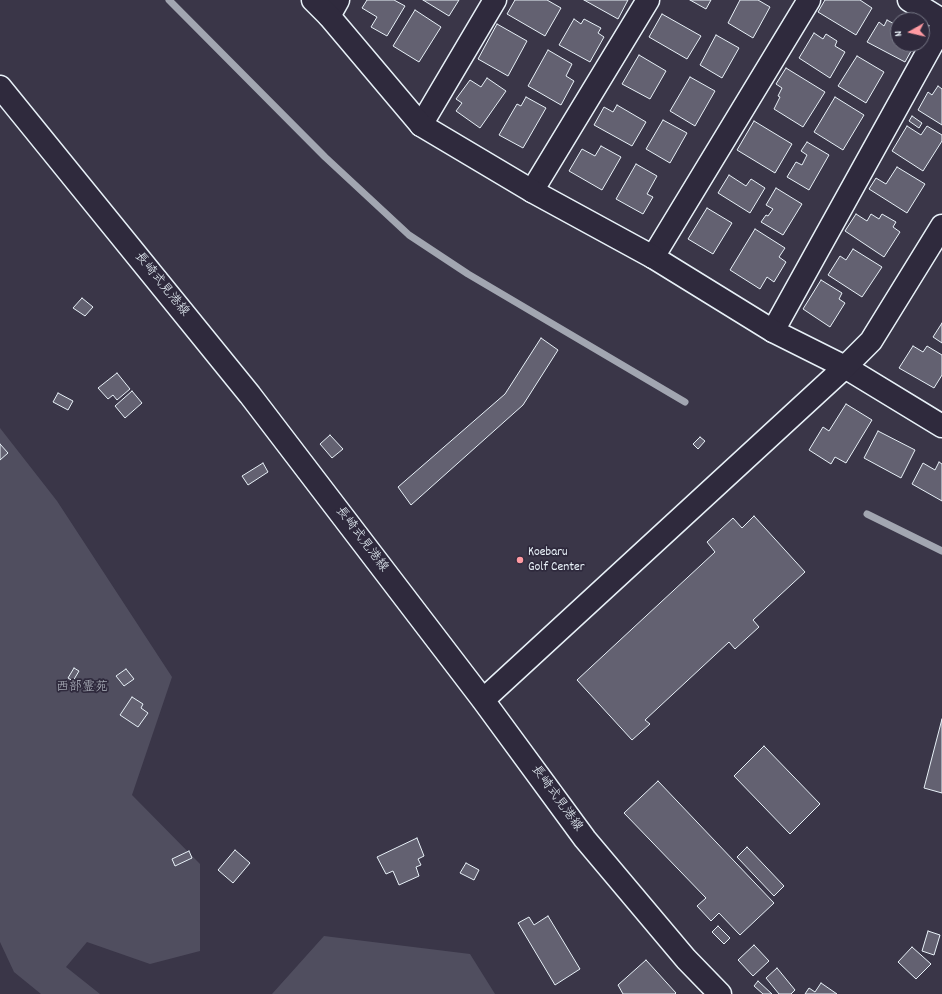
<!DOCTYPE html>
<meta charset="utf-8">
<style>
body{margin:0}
#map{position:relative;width:942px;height:994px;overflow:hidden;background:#3a3648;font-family:Dekko,sans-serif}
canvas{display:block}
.north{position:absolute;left:890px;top:12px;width:40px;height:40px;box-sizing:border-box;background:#2f2a3d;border:1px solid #797a88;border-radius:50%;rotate:262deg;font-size:11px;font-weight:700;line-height:16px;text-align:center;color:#e8f1f8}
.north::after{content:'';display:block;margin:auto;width:14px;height:18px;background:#ff9aa2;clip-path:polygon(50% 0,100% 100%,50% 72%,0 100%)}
</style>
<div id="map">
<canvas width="942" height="994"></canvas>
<div class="north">N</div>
</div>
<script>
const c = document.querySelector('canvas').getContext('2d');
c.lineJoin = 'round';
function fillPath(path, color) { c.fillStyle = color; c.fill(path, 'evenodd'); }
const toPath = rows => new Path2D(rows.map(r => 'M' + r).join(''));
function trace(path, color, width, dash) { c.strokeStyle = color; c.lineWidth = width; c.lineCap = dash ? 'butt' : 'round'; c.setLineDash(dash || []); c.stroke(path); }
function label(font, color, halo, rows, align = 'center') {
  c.font = font + ' Dekko,"Klee One",sans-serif'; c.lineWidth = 3.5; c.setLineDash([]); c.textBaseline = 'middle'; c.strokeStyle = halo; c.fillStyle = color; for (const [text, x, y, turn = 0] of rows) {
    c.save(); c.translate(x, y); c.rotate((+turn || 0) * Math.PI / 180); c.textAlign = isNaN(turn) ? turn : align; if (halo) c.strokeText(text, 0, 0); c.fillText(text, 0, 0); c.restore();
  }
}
fillPath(toPath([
 [0,428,57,501,172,677,132,795,200,864,200,951,150,964,87,942,66,967,100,994,41,994,14,972,0,942],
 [324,936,470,954,495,994,272,994]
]), '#504e5f');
trace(toPath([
 [169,0,325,157,409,235,468,274,685,402],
 [867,514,942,551]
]), '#a2a6b1', 7);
const building = toPath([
 [367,0,394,0,405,6,387,36,371,27,377,17,362,8,367,0],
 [423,0,459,0,449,16,423,0],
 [515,0,547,0,561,8,545,36,507,14,515,0],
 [584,0,628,0,618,19,584,0],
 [690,0,711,0,706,9,690,0],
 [740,0,758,0,770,7,753,38,728,23,740,0],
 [825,0,860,0,872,8,856,35,818,12,825,0],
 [415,10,441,27,419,62,393,46,415,10],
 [662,14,701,36,687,59,649,37,662,14],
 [574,19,581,24,584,19,601,28,598,33,604,37,590,62,559,45,574,19],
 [887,20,898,26,898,44,915,44,905,62,867,42,879,22,884,26,887,20],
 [497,24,527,41,508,76,478,59,497,24],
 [814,33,823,39,826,34,837,41,835,46,845,52,830,78,799,58,814,33],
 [716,35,739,48,722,78,700,65,716,35],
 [548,50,572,64,566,76,574,81,561,105,528,86,548,50],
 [639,55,666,71,650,99,622,84,639,55],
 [857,56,884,72,866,103,838,86,857,56],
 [786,68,825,92,803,127,774,109,780,97,778,96,782,88,776,84,786,68],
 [690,77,715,91,695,126,670,111,690,77],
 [487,78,506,91,480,128,456,111,462,103,456,99,470,80,481,87,487,78],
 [938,86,942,89,942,125,918,110,928,92,932,95,938,86],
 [526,97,546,108,523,148,499,135,517,104,521,106,526,97],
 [835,97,864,115,843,150,814,132,835,97],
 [617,105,646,122,632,146,594,125,604,107,613,112,617,105],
 [912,116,922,123,919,128,909,121,912,116],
 [663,120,687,133,670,163,646,149,663,120],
 [754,121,792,144,775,173,737,150,754,121],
 [907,126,921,135,927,126,942,135,942,141,923,171,892,151,907,126],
 [807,142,829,155,809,190,787,177,796,162,802,165,807,155,801,151,807,142],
 [601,146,621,157,602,190,569,171,582,149,595,156,601,146],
 [636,164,657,176,647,194,653,197,643,214,616,199,636,164],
 [897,167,925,184,907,213,869,189,876,178,886,184,897,167],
 [729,175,746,186,751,179,765,188,750,213,718,193,729,175],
 [776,188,802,204,783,235,761,222,766,215,768,216,773,209,766,205,776,188],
 [707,208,732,223,713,254,688,239,707,208],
 [856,214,867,221,871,214,879,219,882,214,896,222,893,227,900,232,884,257,845,231,856,214],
 [755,229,785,248,779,257,786,262,774,282,767,277,760,289,730,270,755,229],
 [853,249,882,267,862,297,828,275,840,256,846,260,853,249],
 [821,280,842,293,839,299,845,303,830,327,803,309,821,280],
 [82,298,93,307,85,316,73,308,82,298],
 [942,323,942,343,933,337,942,323],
 [541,338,558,350,523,405,411,505,398,487,505,394,541,338],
 [913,346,923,352,927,346,942,355,942,375,934,388,899,368,913,346],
 [117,373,130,389,117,400,113,395,108,399,98,388,117,373],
 [132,391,142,403,125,418,115,406,132,391],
 [58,393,73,401,68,410,53,402,58,393],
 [846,404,872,420,846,463,835,457,831,464,809,450,823,427,829,431,846,404],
 [878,431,915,450,901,478,864,458,878,431],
 [330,435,343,449,332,458,320,444,330,435],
 [700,437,705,441,698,449,693,444,700,437],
 [0,444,8,453,0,460,0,444],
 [939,462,942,464,942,501,912,484,923,463,935,470,939,462],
 [263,463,268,472,248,485,242,476,263,463],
 [754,516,805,572,753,620,759,627,735,649,729,642,645,720,650,724,632,740,577,680,715,552,707,542,733,518,742,528,754,516],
 [74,668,79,671,73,681,68,678,74,668],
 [126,669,134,679,124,686,116,676,126,669],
 [132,697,143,704,141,708,148,713,138,727,120,715,132,697],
 [942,719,942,793,924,788,942,719],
 [764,746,820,804,790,834,734,776,764,746],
 [658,781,774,903,740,935,719,913,711,921,697,906,706,898,624,813,658,781],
 [417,838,424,856,418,859,421,865,416,867,419,876,399,885,393,871,386,874,377,857,417,838],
 [747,847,784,886,774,896,737,857,747,847],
 [235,850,250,863,233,883,218,870,235,850],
 [189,851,192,858,175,866,172,859,189,851],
 [466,863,479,870,474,880,460,873,466,863],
 [548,916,580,969,555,985,518,923,529,917,534,925,548,916],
 [718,926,730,938,724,944,712,932,718,926],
 [928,931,940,935,934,955,922,951,928,931],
 [754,945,769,961,753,976,738,960,754,945],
 [912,947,931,964,916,979,898,962,912,947],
 [646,960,676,993,675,994,623,994,618,985,646,960],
 [777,968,795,990,791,994,779,994,766,978,777,968],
 [758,981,772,994,763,994,754,986,758,981],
 [821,983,837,994,805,994,809,988,815,992,821,983]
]);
fillPath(building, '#636171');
trace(building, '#e8f1f8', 1);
const street = toPath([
 [909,0,942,20],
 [329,16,338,0],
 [421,125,495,0],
 [532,191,648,0],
 [653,257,809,0],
 [773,331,942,26],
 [845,367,942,426]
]);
const secondary = toPath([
 [313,0,329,16,421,125,532,191,653,257,773,331,845,367],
 [0,87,250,395,483,700,585,839,686,959,720,994],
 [483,700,845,367,871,341,942,226]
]);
trace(street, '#e8f1f8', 25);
trace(secondary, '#e8f1f8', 25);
trace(street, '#2f2a3d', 22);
trace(secondary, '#2f2a3d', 22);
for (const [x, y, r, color] of [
 [520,560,4,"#ff9aa2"]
]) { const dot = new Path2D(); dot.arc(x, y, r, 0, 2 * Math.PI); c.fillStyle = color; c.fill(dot); trace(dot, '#2f2a3d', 1.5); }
label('13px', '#e8f1f8', '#2f2a3d', [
 ["長崎式見港線",161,285,51],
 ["長崎式見港線",361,540,53],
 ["長崎式見港線",556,799,54]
]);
label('13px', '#e8f1f8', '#2f2a3d', [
 ["Koebaru",528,553],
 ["Golf Center",528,568]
], 'left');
label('13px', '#b3b8c2', '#2f2a3d', [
 ["西部霊苑",82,688]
]);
</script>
